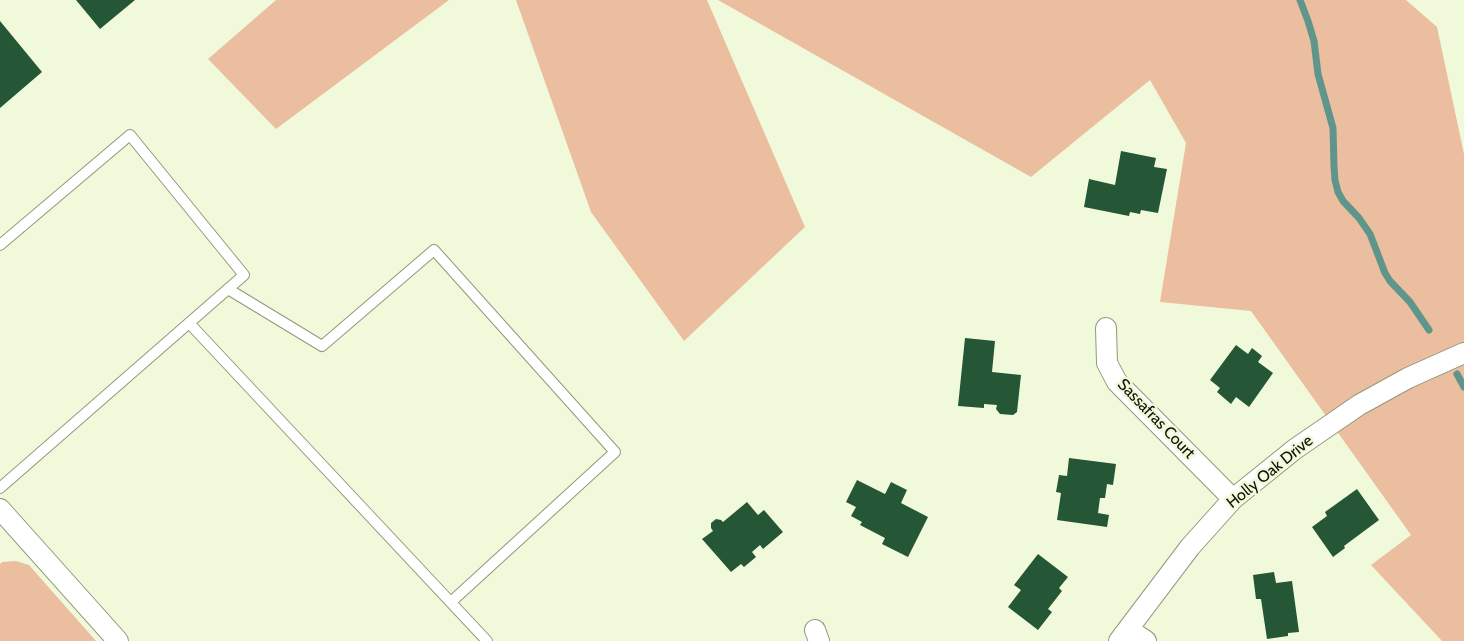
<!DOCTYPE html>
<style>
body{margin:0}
canvas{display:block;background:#f0fada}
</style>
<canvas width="1464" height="641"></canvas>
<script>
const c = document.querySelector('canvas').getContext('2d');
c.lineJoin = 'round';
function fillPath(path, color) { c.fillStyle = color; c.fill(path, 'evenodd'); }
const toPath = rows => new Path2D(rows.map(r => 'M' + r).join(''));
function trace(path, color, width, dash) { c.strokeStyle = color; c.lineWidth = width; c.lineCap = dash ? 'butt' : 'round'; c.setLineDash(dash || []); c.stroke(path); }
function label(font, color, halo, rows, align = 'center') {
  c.font = font + ' Cabin,sans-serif'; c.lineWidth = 5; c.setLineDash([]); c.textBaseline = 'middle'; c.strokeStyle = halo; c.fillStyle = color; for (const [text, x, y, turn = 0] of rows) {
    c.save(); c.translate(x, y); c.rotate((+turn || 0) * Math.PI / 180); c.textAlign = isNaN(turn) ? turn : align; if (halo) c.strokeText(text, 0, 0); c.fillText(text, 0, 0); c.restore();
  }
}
fillPath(toPath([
 [276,0,449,0,276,129,208,59],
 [516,0,707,0,805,227,684,341,591,212],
 [718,0,1406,0,1437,27,1464,154,1464,641,1442,641,1371,565,1411,535,1251,311,1160,302,1186,143,1150,80,1031,177],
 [16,561,29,565,96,641,0,641,0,564,2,562]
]), '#ebbea0');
trace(toPath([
 [1300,0,1308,21,1314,41,1318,74,1333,128,1334,167,1335,180,1338,192,1343,201,1359,218,1370,234,1385,273,1390,281,1410,302,1429,330],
 [1457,374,1464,387]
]), '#60958c', 7);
fillPath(toPath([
 [76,0,135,0,100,29],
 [0,21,42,72,0,108],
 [1121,151,1156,158,1154,167,1167,169,1158,213,1141,210,1140,214,1130,212,1129,216,1084,207,1089,179,1115,185],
 [965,338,995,341,992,372,1021,375,1017,412,1013,415,1000,414,996,409,997,405,984,404,984,408,958,406],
 [1236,345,1248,354,1252,348,1262,356,1258,362,1273,373,1249,407,1236,397,1231,404,1217,392,1220,388,1210,380],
 [1069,458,1116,464,1113,485,1107,484,1105,498,1100,498,1098,513,1109,515,1107,527,1057,520,1061,493,1056,492,1059,475,1067,476],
 [857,480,885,494,891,482,907,490,901,503,928,517,908,557,882,544,885,538,860,525,862,522,851,516,856,507,846,502],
 [1357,489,1379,520,1344,546,1345,548,1333,557,1312,527,1327,516,1325,512],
 [747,502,758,515,764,510,783,532,763,549,760,545,752,552,756,557,744,567,741,564,731,572,702,539,713,531,711,528,711,523,716,519,721,520,723,522],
 [1038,554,1068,577,1059,588,1062,591,1048,609,1052,612,1038,630,1008,607,1021,590,1014,585],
 [1274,572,1276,583,1292,581,1299,632,1288,633,1288,636,1267,639,1261,599,1256,599,1253,575]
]), '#255636');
const lane = toPath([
 [0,245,130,135,244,275,0,488],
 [228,289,322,346,434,250,615,452,451,602],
 [189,323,487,641]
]);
const street = toPath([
 [1106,328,1107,363,1117,382,1233,499],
 [0,509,118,641],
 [1128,629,1146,641],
 [815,630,819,641],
 [1119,641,1190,547,1233,499,1295,449,1359,405,1408,378,1464,353]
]);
trace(lane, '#91997c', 12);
trace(street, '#91997c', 22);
trace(lane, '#fff', 10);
trace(street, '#fff', 20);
label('16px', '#0d1006', '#f0fada', [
 ["Sassafras Court",1156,419,46],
 ["Holly Oak Drive",1270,472,-39]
]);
</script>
